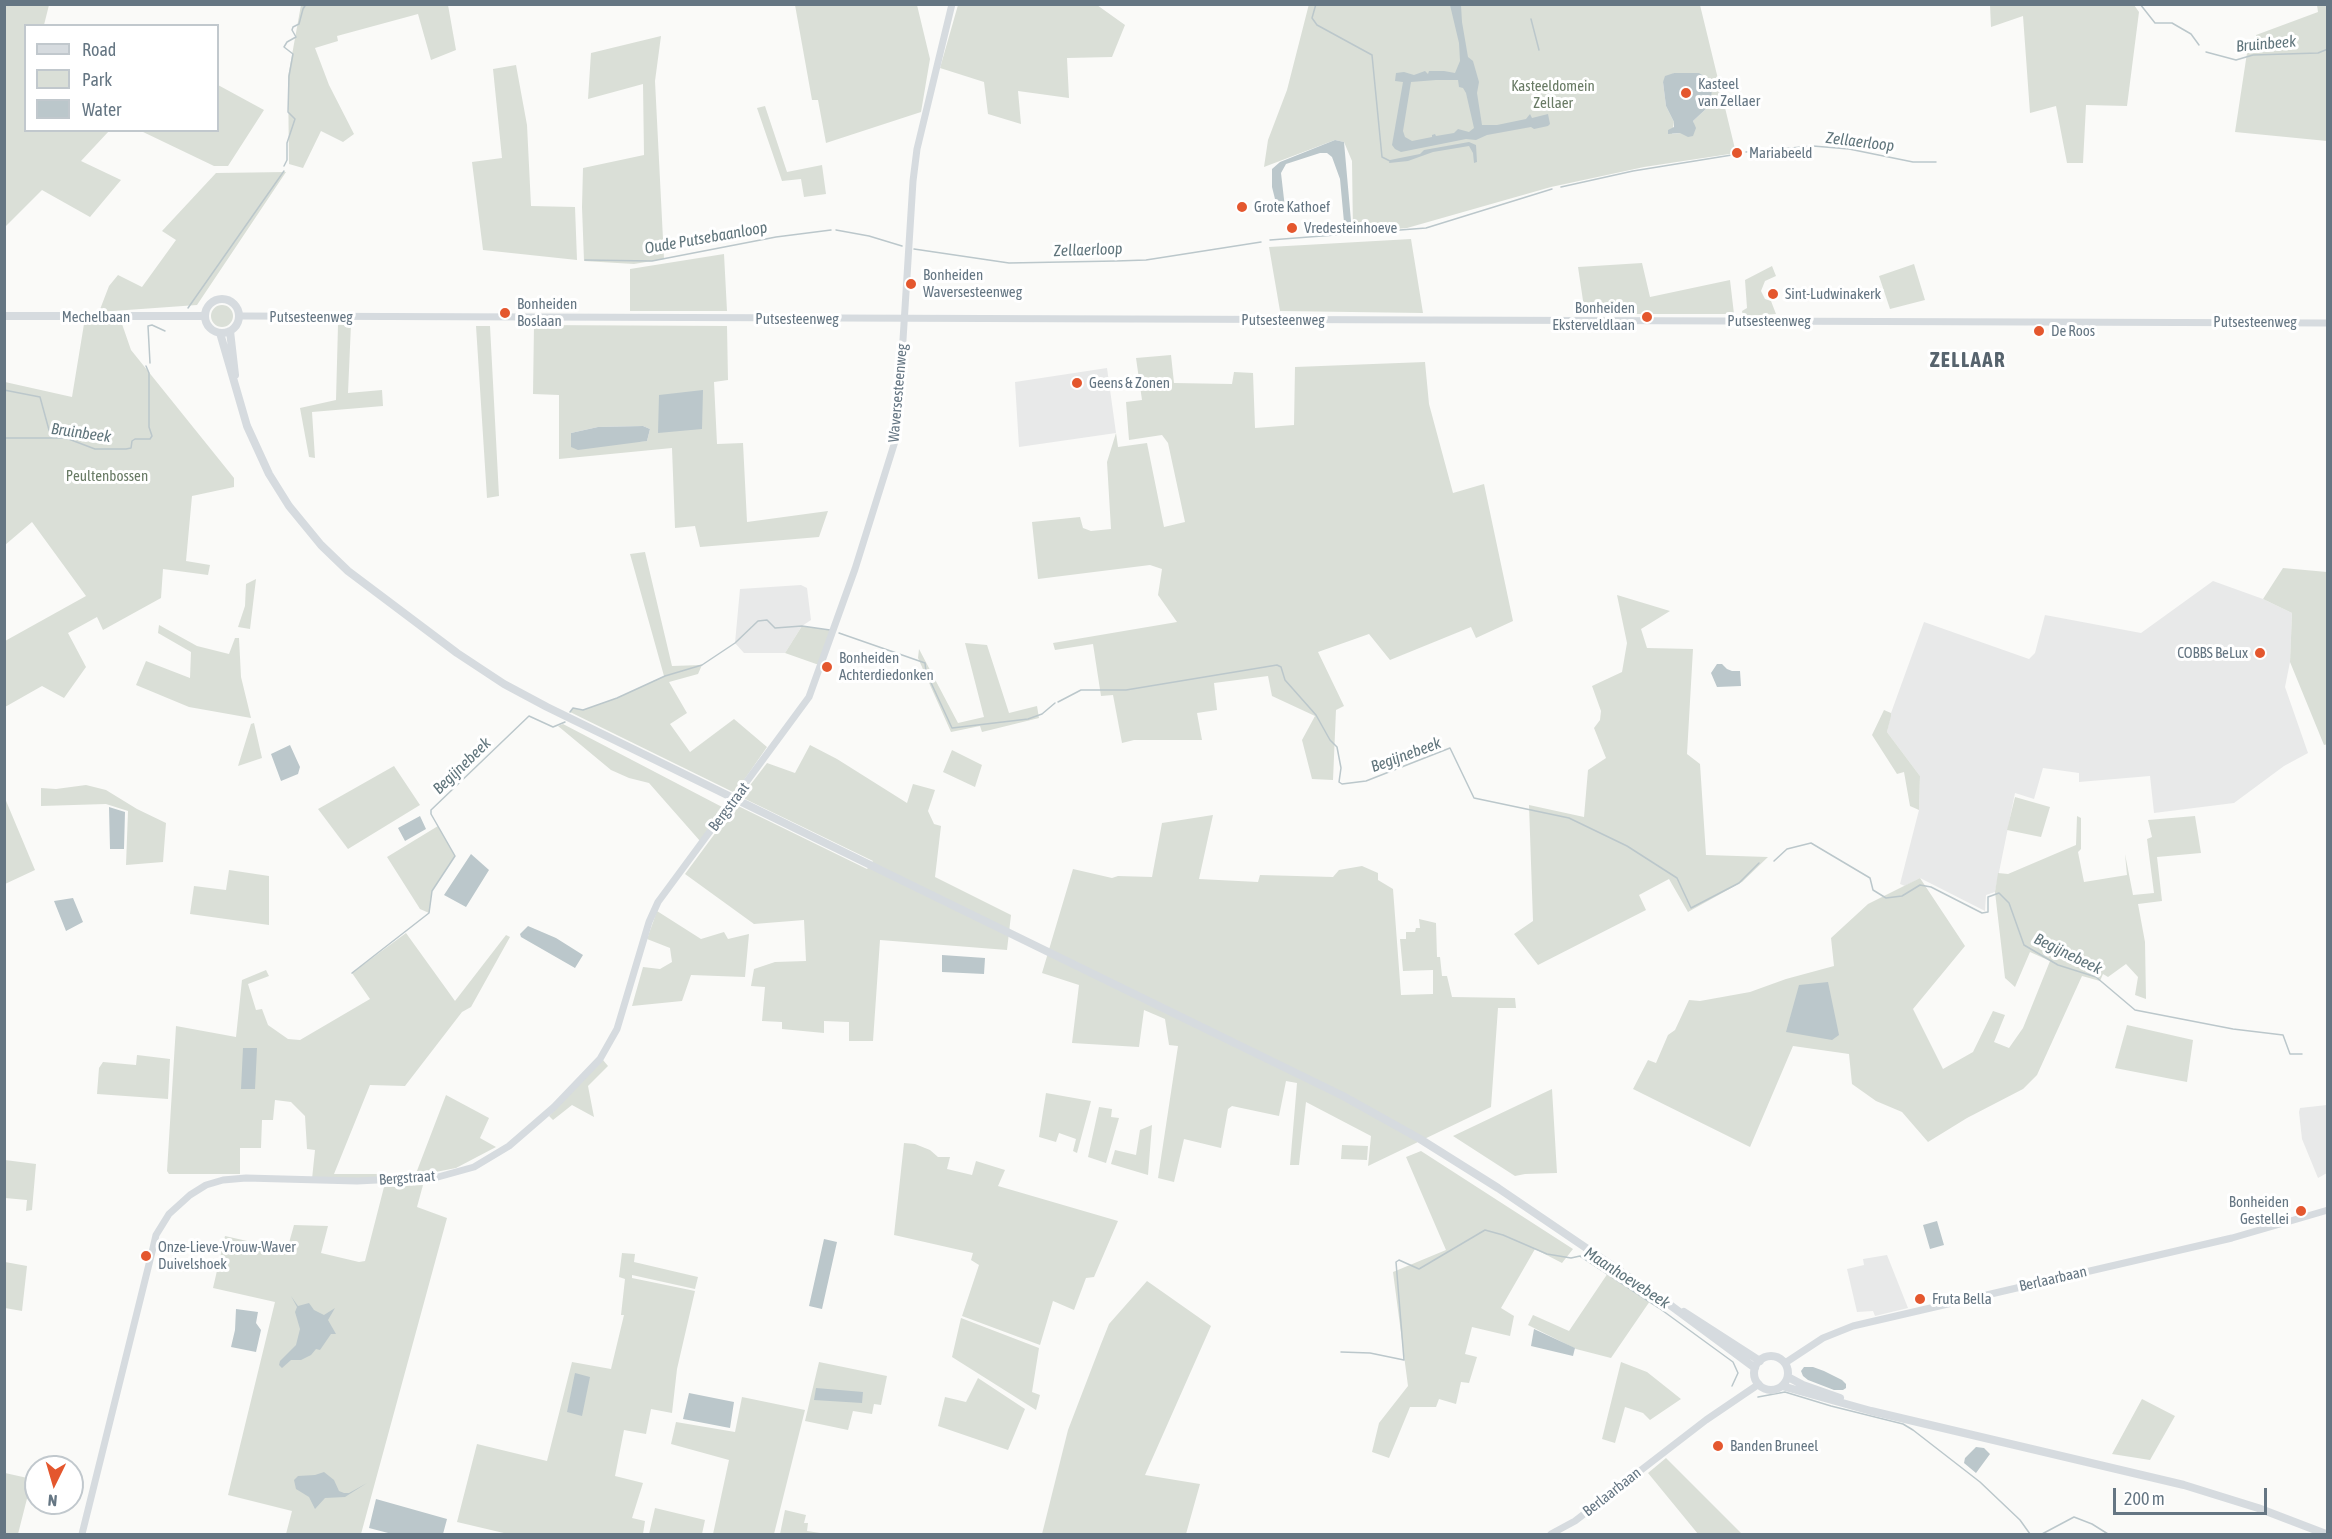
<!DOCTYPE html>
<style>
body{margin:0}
#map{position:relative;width:2332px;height:1539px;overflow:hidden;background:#fafaf8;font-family:"Asap Condensed",sans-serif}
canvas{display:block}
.frame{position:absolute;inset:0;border:6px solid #657683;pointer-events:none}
.legend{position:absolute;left:24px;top:24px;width:195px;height:108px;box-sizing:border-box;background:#fff;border:2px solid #c1c8cd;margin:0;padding:8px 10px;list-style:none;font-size:18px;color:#657683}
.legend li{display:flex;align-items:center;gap:12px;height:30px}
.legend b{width:30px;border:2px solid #c1c8cd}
.north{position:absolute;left:24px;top:1455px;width:60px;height:60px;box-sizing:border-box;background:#fff;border:2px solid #c1c8cd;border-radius:50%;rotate:185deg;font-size:16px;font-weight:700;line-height:24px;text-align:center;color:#657683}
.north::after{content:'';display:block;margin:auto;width:21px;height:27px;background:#e4572e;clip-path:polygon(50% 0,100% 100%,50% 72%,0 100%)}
.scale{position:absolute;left:2113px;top:1488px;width:154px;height:27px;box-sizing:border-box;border:3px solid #657683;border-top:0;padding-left:8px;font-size:18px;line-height:21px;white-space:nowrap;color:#657683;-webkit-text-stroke:4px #fff;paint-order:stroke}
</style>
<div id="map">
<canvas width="2332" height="1539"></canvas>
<div class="frame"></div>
<ul class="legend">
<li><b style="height:8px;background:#d6dbdf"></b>Road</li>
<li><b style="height:16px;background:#dadfd7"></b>Park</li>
<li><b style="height:16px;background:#bbc7cb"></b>Water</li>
</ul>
<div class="north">N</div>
<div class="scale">200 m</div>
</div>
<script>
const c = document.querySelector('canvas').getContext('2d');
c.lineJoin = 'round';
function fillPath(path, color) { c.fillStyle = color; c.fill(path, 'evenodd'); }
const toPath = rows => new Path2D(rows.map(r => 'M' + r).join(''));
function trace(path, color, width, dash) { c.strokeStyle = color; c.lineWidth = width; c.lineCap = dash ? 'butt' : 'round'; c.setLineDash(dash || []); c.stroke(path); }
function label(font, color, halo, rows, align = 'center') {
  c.font = font + ' "Asap Condensed",sans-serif'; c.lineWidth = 6; c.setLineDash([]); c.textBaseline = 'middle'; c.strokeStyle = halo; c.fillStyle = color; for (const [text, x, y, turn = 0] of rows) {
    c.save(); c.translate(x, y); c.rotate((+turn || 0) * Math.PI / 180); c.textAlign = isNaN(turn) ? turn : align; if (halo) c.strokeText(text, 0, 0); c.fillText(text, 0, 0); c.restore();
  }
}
fillPath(toPath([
 [1107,368,1116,433,1019,447,1015,382],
 [2213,581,2263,599,2292,613,2290,662,2285,687,2308,753,2284,766,2234,803,2154,813,2150,776,2079,782,2079,773,2043,768,2034,799,2015,793,1995,892,1986,895,1985,911,1920,878,1905,886,1900,884,1919,810,1920,776,1887,732,1891,713,1924,622,2029,659,2035,653,2045,615,2141,633],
 [801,585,807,588,811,620,802,626,785,653,744,653,735,643,740,589],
 [2327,1105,2327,1173,2318,1178,2302,1139,2299,1112,2300,1108],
 [1887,1255,1908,1308,1875,1316,1873,1311,1857,1312,1847,1269,1864,1265,1863,1259]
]), '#e8e9e9');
fillPath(toPath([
 [5,4,49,5,44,25,26,26,26,130,109,131,81,161,121,180,90,217,42,190,5,227],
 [1309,4,1700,5,1736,153,1644,167,1551,187,1407,228,1353,233,1352,161,1344,142,1335,140,1264,167,1268,140,1287,90],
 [1674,73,1690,73,1711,92,1711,99,1707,108,1693,121,1694,124,1680,133,1672,134,1674,122,1666,106,1663,82],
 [301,5,448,5,456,50,431,60,418,14,337,36,338,41,315,48,329,85,354,134,343,142,321,131,303,168,289,164,288,77],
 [795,5,917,5,930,59,921,112,826,143,818,100,812,100],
 [958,5,1097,5,1125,25,1112,57,1067,58,1069,98,1018,91,1021,124,988,114,984,82,940,68],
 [2134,5,2139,12,2127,106,2086,105,2083,163,2067,163,2056,106,2030,113,2023,16,1991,27,1990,5],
 [2317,5,2327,5,2327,141,2235,132,2247,53,2262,51,2256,35,2318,12],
 [661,36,655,81,664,259,634,264,584,261,582,207,583,168,644,155,643,84,588,99,591,53],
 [516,65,527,125,531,206,575,207,577,260,483,250,472,162,502,158,493,69],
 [218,85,264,110,228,166,214,166,141,131,218,130],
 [765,106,787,172,822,165,826,194,804,197,801,179,782,181,757,108],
 [286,172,197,305,99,312,109,286,118,275,142,287,176,240,162,231,216,173],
 [1411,239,1423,313,1280,311,1269,247],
 [724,254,727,311,630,311,630,269],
 [1642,263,1650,297,1730,280,1734,314,1585,314,1578,267],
 [1914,264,1925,300,1890,309,1879,276],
 [1772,266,1776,276,1765,281,1761,291,1765,299,1771,301,1776,314,1743,316,1742,311,1747,308,1745,280],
 '211 316a11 11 0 1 1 22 0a11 11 0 1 1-22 0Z',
 [84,324,122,324,131,350,234,478,234,487,192,496,186,561,210,565,208,575,163,569,161,598,103,630,97,617,68,633,86,667,64,698,42,686,5,707,5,641,86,596,32,522,5,545,5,382,72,397],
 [351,324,348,393,382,390,383,406,312,412,315,458,309,457,300,408,336,400,338,325],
 [534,325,727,326,728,380,714,382,717,444,743,443,747,522,828,511,819,537,700,547,695,526,675,528,672,448,559,459,559,395,533,394],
 [643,426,650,429,647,441,571,446,571,433,598,427],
 [476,326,490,326,499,496,487,498],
 [1171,355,1174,383,1232,384,1234,372,1253,373,1255,428,1294,425,1295,367,1425,362,1429,404,1453,493,1484,484,1513,621,1476,638,1471,627,1390,660,1369,634,1318,652,1344,706,1336,710,1333,780,1312,779,1302,740,1315,716,1272,696,1268,676,1214,683,1217,710,1197,713,1202,740,1134,740,1122,743,1113,695,1101,696,1093,644,1055,650,1053,643,1177,622,1158,595,1162,569,1150,565,1038,579,1032,522,1080,517,1083,528,1091,531,1111,529,1107,462,1116,433,1118,447,1147,443,1164,527,1185,522,1168,443,1162,435,1129,440,1126,402,1142,400,1136,358],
 [645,552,672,666,702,665,698,674,669,682,687,713,670,724,690,752,734,719,767,747,735,793,570,712,573,708,583,710,617,698,664,676,630,554],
 [2283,568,2327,572,2328,744,2324,745,2290,662,2292,613,2263,599],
 [256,579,250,629,238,627,245,606,246,584],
 [1617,595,1670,611,1641,629,1647,648,1693,649,1687,754,1700,764,1706,855,1768,857,1742,882,1688,912,1669,879,1639,895,1646,910,1538,965,1514,934,1533,921,1529,805,1584,817,1588,770,1606,758,1594,728,1600,720,1601,711,1592,686,1622,672,1627,643],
 [159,625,197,646,229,654,235,638,239,638,241,677,251,718,189,707,136,685,146,661,190,678,191,652,158,633],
 [802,626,830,630,819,665,785,653],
 [965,643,987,645,1009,713,1037,706,1039,718,982,732,980,726,951,732,918,658,919,649,958,723,984,717],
 [1884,710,1891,713,1891,716,1887,732,1920,776,1919,810,1910,806,1904,772,1897,774,1872,735],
 [254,723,262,758,238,766,251,724],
 [563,724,724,808,700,841,649,783,629,778,611,770,558,726],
 [810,745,837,759,907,803,913,784,935,790,928,811,934,824,941,826,935,877,1011,915,1007,950,880,940,873,1041,849,1041,849,1022,824,1021,824,1033,782,1029,782,1022,762,1021,765,987,751,986,754,969,775,962,806,961,804,920,754,924,685,874,736,805,867,869,873,861,741,797,767,763,795,773],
 [952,750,982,765,975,787,943,772],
 [394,766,420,805,348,849,318,809],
 [86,785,106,790,137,809,166,823,163,862,126,865,128,811,106,804,41,806,41,788,56,789],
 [4,796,35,870,5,884,4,884],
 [2015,797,2050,807,2041,837,2007,830],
 [1213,815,1199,879,1258,882,1260,875,1333,877,1339,870,1362,866,1378,873,1378,880,1393,889,1401,995,1433,994,1433,970,1403,971,1400,939,1406,939,1406,932,1415,932,1416,928,1420,928,1419,919,1436,923,1437,957,1440,957,1442,976,1447,976,1452,997,1515,998,1516,1008,1498,1008,1491,1107,1368,1166,1371,1136,1306,1102,1299,1165,1290,1165,1297,1083,1286,1081,1279,1116,1232,1106,1228,1109,1221,1148,1184,1139,1174,1182,1158,1178,1178,1046,1169,1045,1165,1019,1144,1010,1139,1047,1072,1043,1079,985,1042,973,1073,869,1112,878,1118,876,1152,877,1162,823],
 [2077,816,2081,818,2081,849,2078,852,2084,882,2127,875,2125,854,2133,895,2154,893,2147,839,2152,837,2148,820,2195,816,2201,853,2157,857,2162,901,2138,904,2145,942,2146,999,2135,995,2138,977,2126,964,2108,977,2103,974,2100,981,2082,976,2037,1075,2023,1089,1967,1118,1928,1142,1902,1112,1876,1101,1852,1084,1849,1054,1793,1046,1750,1147,1633,1089,1648,1060,1656,1063,1668,1035,1675,1030,1689,1000,1700,1001,1750,992,1786,979,1834,966,1831,938,1868,904,1920,878,1965,946,1913,1009,1943,1069,1973,1052,1993,1011,2005,1015,1994,1042,2009,1048,2023,1028,2050,961,2030,952,2015,987,2005,978,1995,892,1998,873,2008,874,2076,845],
 [438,826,455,856,432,891,429,913,420,909,387,857],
 [229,870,269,876,269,925,190,914,194,886,226,890],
 [657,911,701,939,724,932,728,939,749,934,745,977,691,975,682,1001,632,1006,643,967,660,969,672,962,670,948,647,939],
 [406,933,455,1001,506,935,510,937,471,1007,462,1012,405,1086,370,1085,334,1174,402,1174,402,1180,312,1179,315,1150,307,1149,305,1116,291,1102,275,1100,273,1120,262,1120,261,1148,240,1148,240,1174,169,1174,167,1171,176,1026,236,1037,242,980,266,970,269,976,248,984,256,1010,262,1009,268,1025,288,1039,300,1040,370,999,352,973],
 [2127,1025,2193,1040,2187,1082,2115,1068],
 [137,1055,170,1059,168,1099,97,1094,99,1068,103,1062,136,1065],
 [603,1060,608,1066,588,1086,594,1117,572,1105,553,1120,549,1116],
 [1552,1089,1557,1173,1525,1174,1515,1176,1453,1136],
 [1046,1093,1091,1101,1077,1153,1073,1151,1076,1139,1059,1133,1056,1142,1039,1137],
 [446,1095,489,1118,480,1138,496,1147,456,1168,415,1176],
 [1099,1107,1112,1109,1111,1117,1119,1118,1106,1163,1088,1157],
 [1152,1125,1148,1175,1111,1164,1115,1150,1136,1155,1140,1130],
 [904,1143,915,1144,930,1150,938,1157,950,1157,947,1169,972,1175,976,1161,1005,1170,998,1186,1118,1221,1094,1277,1086,1278,1074,1310,1053,1301,1040,1345,962,1316,979,1265,971,1260,973,1253,894,1235],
 [1342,1145,1368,1146,1367,1160,1341,1159],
 [1421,1151,1573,1249,1562,1263,1535,1249,1501,1308,1514,1316,1510,1336,1472,1327,1465,1354,1477,1357,1469,1383,1461,1382,1456,1404,1439,1399,1436,1407,1410,1407,1389,1458,1372,1452,1379,1423,1408,1386,1393,1272,1446,1250,1406,1157],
 [5,1160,36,1164,32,1210,26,1211,27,1200,5,1198],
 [423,1185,417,1207,447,1218,361,1534,286,1534,292,1511,228,1495,275,1302,213,1288,225,1236,287,1250,294,1225,328,1226,321,1253,359,1262,365,1261,384,1187],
 [622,1253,635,1254,634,1262,698,1277,695,1289,632,1275,632,1278,695,1291,677,1369,672,1413,651,1409,646,1434,624,1430,615,1476,643,1483,632,1518,645,1521,643,1534,508,1534,457,1522,477,1444,547,1461,572,1362,611,1369,624,1315,621,1315,625,1279,619,1277],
 [5,1262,27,1266,22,1311,5,1308],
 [1608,1273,1650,1301,1611,1358,1576,1349,1528,1325,1533,1315,1569,1331],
 [1147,1281,1211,1326,1145,1475,1200,1484,1186,1534,1042,1534,1068,1430,1101,1344,1109,1324],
 [961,1318,1039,1348,1032,1392,1040,1395,1036,1410,952,1357],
 [819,1362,887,1376,881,1405,874,1404,872,1414,853,1411,848,1430,805,1421],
 [1621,1362,1647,1372,1681,1399,1650,1420,1643,1413,1625,1407,1615,1443,1602,1439],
 [978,1378,1025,1409,1008,1450,938,1426,945,1397,966,1402],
 [742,1397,805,1410,774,1534,713,1534,729,1460,671,1444,676,1422,735,1432],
 [2142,1399,2175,1416,2150,1460,2112,1454],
 [1666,1458,1742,1534,1698,1534,1648,1473],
 [5,1473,32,1479,18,1534,5,1534],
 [655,1508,705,1520,702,1534,649,1534],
 [785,1510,806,1515,804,1523,808,1523,807,1531,827,1534,780,1534]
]), '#dadfd7');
fillPath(toPath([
 [1450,5,1461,5,1462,22,1468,57,1473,61,1479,82,1477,93,1482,125,1497,125,1526,119,1530,114,1532,118,1548,114,1550,124,1548,126,1534,129,1531,127,1487,135,1476,140,1466,139,1401,152,1395,149,1392,145,1403,82,1395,81,1396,73,1404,72,1414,75,1425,71,1428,74,1429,71,1444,71,1455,73,1460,61,1459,43],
 [1436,80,1458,80,1459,87,1463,88,1466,93,1474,128,1469,132,1458,129,1454,133,1436,136,1435,134,1432,135,1432,137,1412,141,1405,137,1403,131,1411,82],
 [1674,73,1699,73,1705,77,1712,88,1711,99,1707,108,1693,121,1696,128,1693,136,1688,137,1680,133,1668,134,1668,130,1674,127,1674,122,1666,106,1663,82,1665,76],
 [1335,140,1344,142,1352,232,1345,233,1340,179,1332,157,1327,153,1320,153,1286,164,1281,173,1285,208,1276,203,1272,187,1272,169,1280,162],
 [1469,142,1476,145,1477,162,1474,163,1473,153,1469,146,1433,152,1408,161,1389,163,1390,160,1420,154,1424,150],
 [703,390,702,429,658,433,659,395],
 [643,426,650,429,647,441,578,450,571,447,571,433,598,427],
 [1717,664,1722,664,1727,669,1732,671,1740,671,1741,686,1717,687,1711,673],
 [290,745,300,767,298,774,281,781,271,754],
 [109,807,125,812,124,849,110,849],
 [420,816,426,829,405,841,398,828],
 [471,854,489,870,466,907,444,895],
 [73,898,83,922,66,931,54,901],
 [528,926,556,938,583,955,575,968,521,937,520,934],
 [942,955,985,958,984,974,942,972],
 [1828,982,1839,1035,1832,1040,1786,1032,1799,985],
 [243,1048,257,1048,255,1089,241,1089],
 [1937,1221,1944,1245,1930,1249,1923,1225],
 [824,1239,837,1242,822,1309,809,1306],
 [291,1296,298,1306,309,1303,314,1310,324,1315,335,1308,328,1320,336,1334,331,1334,320,1350,316,1349,311,1355,301,1360,291,1360,282,1368,279,1365,280,1361,296,1345,300,1329,295,1312,297,1307],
 [236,1309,258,1312,256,1323,261,1330,256,1352,231,1347,235,1330],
 [1534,1329,1575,1348,1573,1356,1531,1346],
 [1804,1367,1813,1367,1824,1371,1842,1380,1846,1384,1846,1388,1843,1390,1834,1390,1808,1380,1803,1376,1801,1371],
 [575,1373,590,1377,582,1416,567,1412],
 [816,1388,863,1392,862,1403,814,1400],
 [689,1393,734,1402,730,1428,683,1419],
 [1976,1447,1984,1448,1990,1454,1976,1473,1964,1463,1965,1458],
 [324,1472,334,1480,339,1491,344,1493,349,1493,367,1483,345,1497,325,1498,315,1509,309,1497,296,1489,294,1480,298,1476,315,1475],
 [376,1499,447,1519,443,1534,392,1534,369,1528]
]), '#bbc7cb');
trace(toPath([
 [1316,4,1312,18,1317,25,1372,55,1382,157,1390,161],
 [2140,4,2155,23,2172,23,2191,34,2199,45],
 [1531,19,1539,50],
 [2206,52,2236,60,2253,55,2318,53,2328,49],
 [1746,152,1813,146,1849,149,1913,162,1936,162],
 [284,166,287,160,287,143,295,119,288,112,289,76,293,54,284,47,287,42,296,37,292,30,293,27,299,24,303,9,306,4],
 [1561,187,1633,171,1738,154],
 [836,230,869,236,902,246],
 [1270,240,1426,228,1552,189],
 [914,249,1009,263,1116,261,1146,260,1261,242],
 [585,260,652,261,776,237,831,230],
 [188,308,284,171],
 [150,363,148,326,152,325,165,331],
 [4,390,40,397,49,430,58,438],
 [4,438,66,438,95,449,126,449,131,448,132,441,135,439,150,439,152,436,149,427,149,373,146,366],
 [839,633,925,663,926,672,952,728,1028,719,1042,714,1055,703],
 [1058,702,1081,690,1126,690,1277,665,1281,667,1285,680,1316,715,1330,740,1337,747,1341,768,1339,782,1342,784,1366,781,1450,748,1474,798,1569,818,1627,846,1677,878,1691,908,1739,883,1759,863],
 [570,712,573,708,583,710,617,698,665,676,702,665,735,643,758,621,767,620,775,628,802,626,830,630],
 [1774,861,1787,849,1811,843,1870,878,1873,890,1886,898,1902,896,1920,885,1931,887,1982,913,1988,912,1988,897,1999,893,2009,903,2024,945,2058,965,2096,977,2135,1010,2233,1029,2283,1035,2290,1054,2302,1054],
 [352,973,429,913,432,891,455,856,431,814,431,810,529,716,553,727,565,722],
 [1341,1352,1370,1353,1404,1360,1396,1262,1399,1260,1419,1269,1485,1230,1503,1235,1547,1254,1571,1258,1580,1256,1659,1308,1733,1362,1738,1373,1732,1386],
 [1758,1397,1785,1392,1831,1406,1903,1424,1913,1430,1980,1482,2020,1520,2030,1534],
 [2042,1534,2074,1517,2092,1524,2108,1534]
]), '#bbc7cb', 1.5);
trace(toPath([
 [239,316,2328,323],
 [1785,1363,1823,1338,1853,1326,2232,1238,2328,1210],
 [82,1534,153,1248,156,1235,169,1214,190,1195,206,1185,223,1180,246,1178,357,1181,438,1177,474,1167,509,1146,554,1107,600,1059,617,1029,649,922,658,902,809,697,855,569,897,435,913,181,917,149,952,4],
 [1551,1534,1575,1521,1706,1420,1759,1384]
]), '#d6dbdf', 7);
trace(toPath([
 '205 316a17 17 0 1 1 34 0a17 17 0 1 1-34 0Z',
 [4,316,205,316],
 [230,331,235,375],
 [220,333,247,426,269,474,289,506,321,545,348,571,457,653,504,684,547,707,1343,1096,1420,1139,1498,1188,1670,1305,1755,1368],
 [1684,1312,1760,1361],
 '1754 1373a17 17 0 1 1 34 0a17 17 0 1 1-34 0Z',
 [1788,1377,1803,1385,1840,1398],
 [1782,1386,1871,1411,2184,1485,2258,1508,2326,1534]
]), '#d6dbdf', 8);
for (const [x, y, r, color] of [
 [1686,93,6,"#e4572e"],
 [1737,153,6,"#e4572e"],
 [1242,207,6,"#e4572e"],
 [1292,228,6,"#e4572e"],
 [911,284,6,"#e4572e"],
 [1773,294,6,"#e4572e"],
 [505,313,6,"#e4572e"],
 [1647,317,6,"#e4572e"],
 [2039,331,6,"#e4572e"],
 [1077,383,6,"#e4572e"],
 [2260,653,6,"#e4572e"],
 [827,667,6,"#e4572e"],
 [2301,1211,6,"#e4572e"],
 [146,1256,6,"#e4572e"],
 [1920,1299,6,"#e4572e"],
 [1718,1446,6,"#e4572e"]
]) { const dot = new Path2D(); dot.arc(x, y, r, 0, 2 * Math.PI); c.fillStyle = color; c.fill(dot); trace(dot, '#fff', 2); }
label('15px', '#657683', '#fff', [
 ["Kasteel",1698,84],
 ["van Zellaer",1698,101],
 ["Mariabeeld",1749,153],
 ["Grote Kathoef",1254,207],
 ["Vredesteinhoeve",1304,228],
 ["Bonheiden",923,275],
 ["Waversesteenweg",923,292],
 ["Sint-Ludwinakerk",1785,294],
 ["Bonheiden",517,304],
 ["Boslaan",517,321],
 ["Bonheiden",1635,308,"right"],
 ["Eksterveldlaan",1635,325,"right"],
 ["De Roos",2051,331],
 ["Geens & Zonen",1089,383],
 ["COBBS BeLux",2248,653,"right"],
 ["Bonheiden",839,658],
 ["Achterdiedonken",839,675],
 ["Bonheiden",2289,1202,"right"],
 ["Gestellei",2289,1219,"right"],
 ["Onze-Lieve-Vrouw-Waver",158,1247],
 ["Duivelshoek",158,1264],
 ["Fruta Bella",1932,1299],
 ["Banden Bruneel",1730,1446]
], 'left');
label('15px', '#687a64', '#fff', [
 ["Kasteeldomein",1553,86],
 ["Zellaer",1553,103],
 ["Peultenbossen",107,476]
]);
label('15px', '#657683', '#fff', [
 ["Mechelbaan",96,317],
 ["Putsesteenweg",311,317],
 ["Putsesteenweg",797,319],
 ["Putsesteenweg",1283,320],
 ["Putsesteenweg",1769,321],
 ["Putsesteenweg",2255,322],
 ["Waversesteenweg",898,393,-85],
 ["Bergstraat",729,807,-53],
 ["Bergstraat",407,1178,-4],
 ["Berlaarbaan",2053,1279,-13],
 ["Berlaarbaan",1612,1492,-38]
]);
label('italic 16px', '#60757c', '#fff', [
 ["Bruinbeek",2266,44,-5],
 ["Zellaerloop",1860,142,7],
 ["Oude Putsebaanloop",706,238,-10],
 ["Zellaerloop",1088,250,-2],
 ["Bruinbeek",81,433,8],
 ["Begijnebeek",1406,755,-20],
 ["Begijnebeek",462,766,-44],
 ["Begijnebeek",2068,954,26],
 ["Maanhoevebeek",1627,1278,33]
]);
c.letterSpacing = '1.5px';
label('bold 21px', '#57646e', '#fff', [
 ["ZELLAAR",1968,360]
]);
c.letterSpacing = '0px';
</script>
